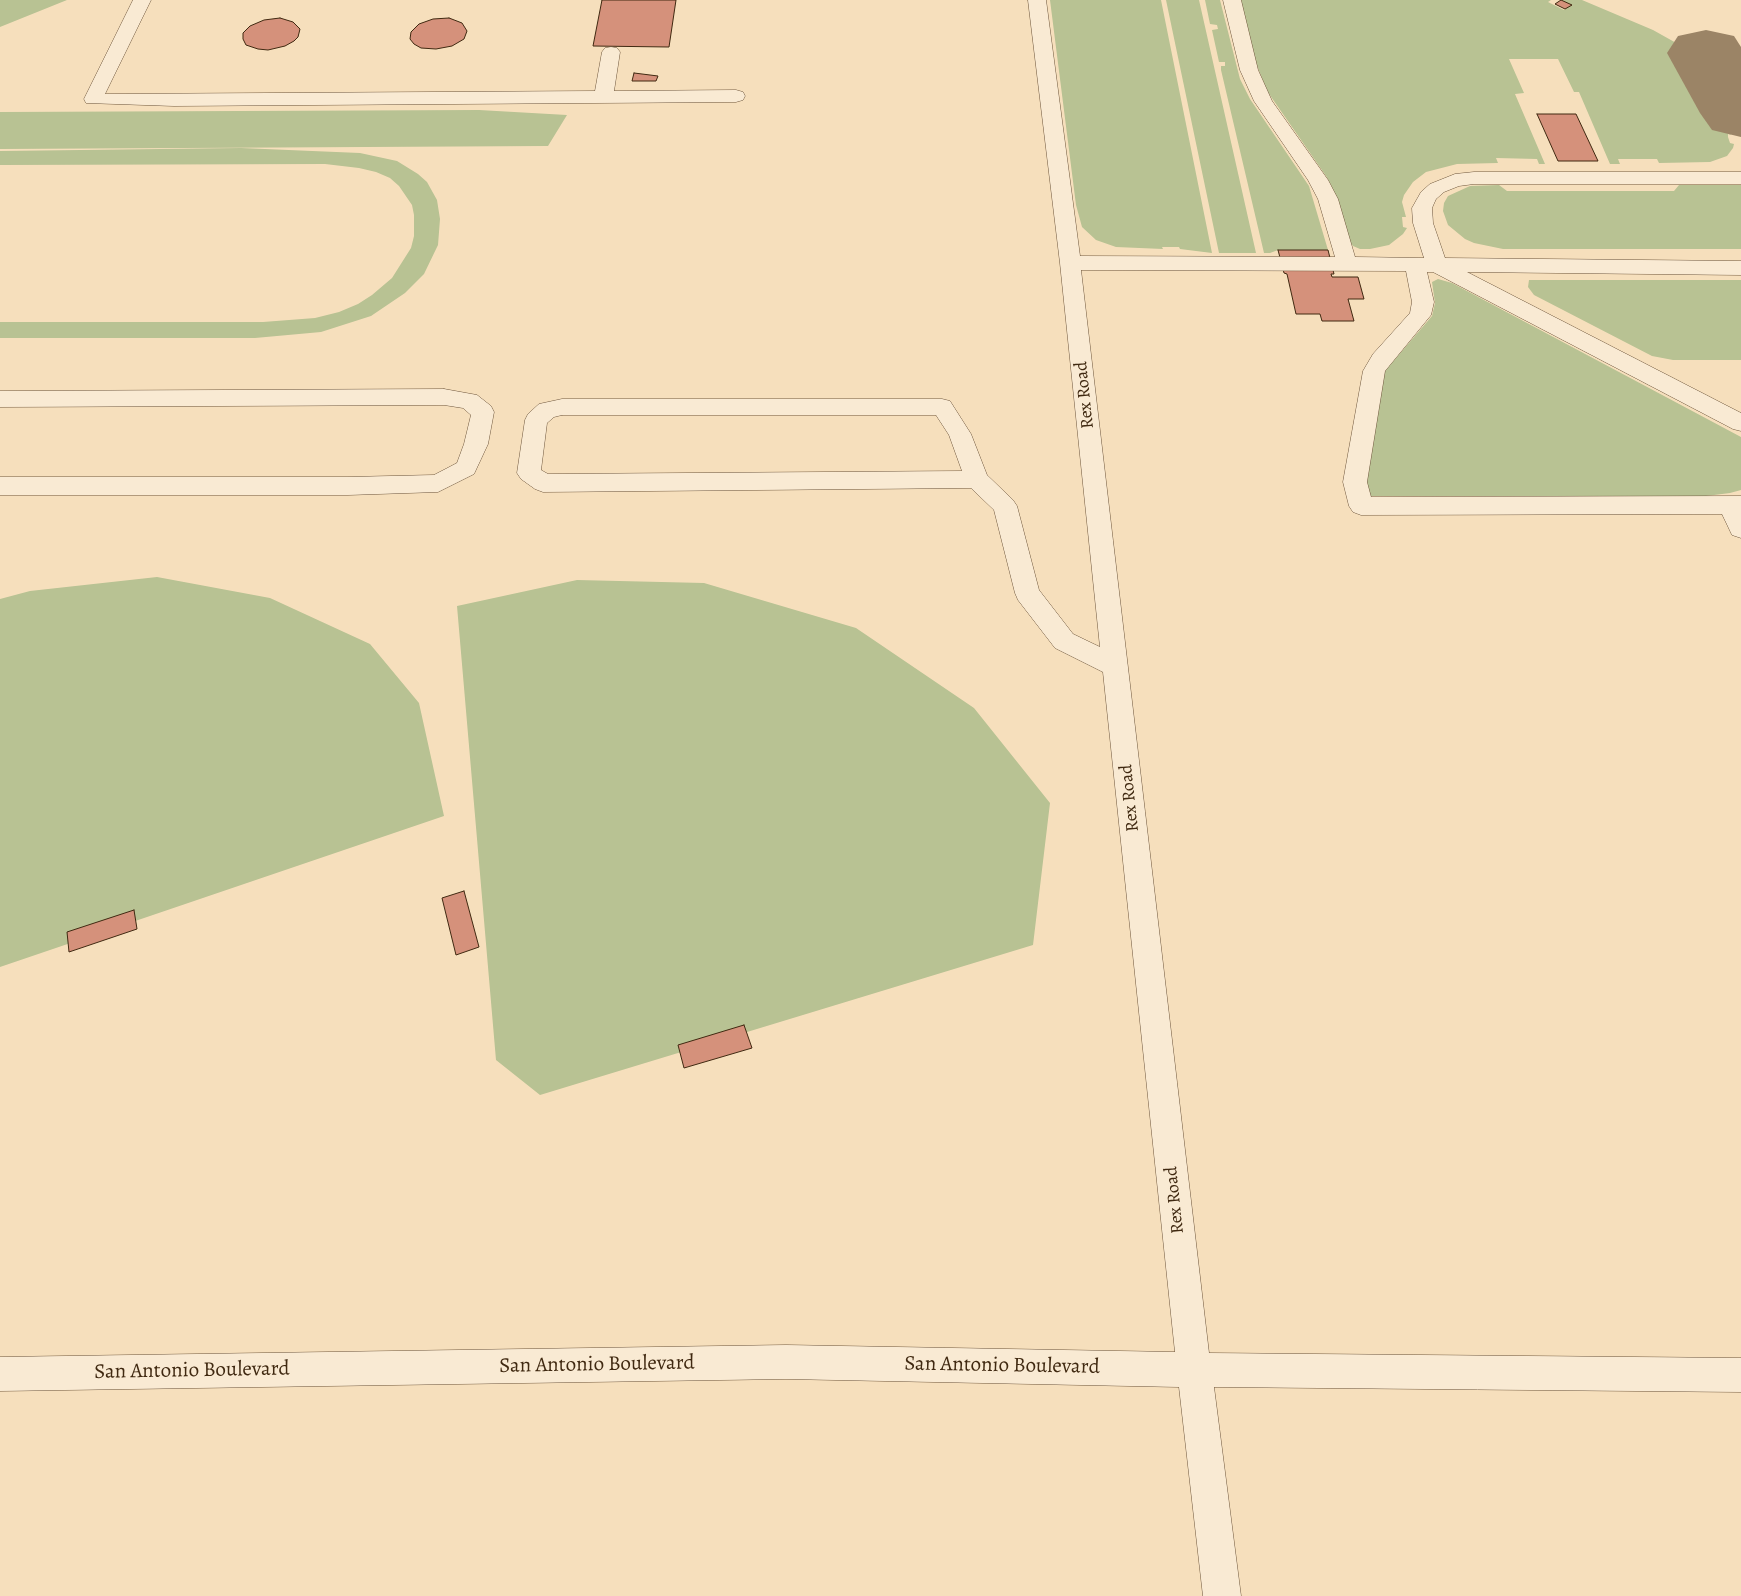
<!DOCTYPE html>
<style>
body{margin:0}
canvas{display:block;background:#f6dfbc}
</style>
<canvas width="1741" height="1596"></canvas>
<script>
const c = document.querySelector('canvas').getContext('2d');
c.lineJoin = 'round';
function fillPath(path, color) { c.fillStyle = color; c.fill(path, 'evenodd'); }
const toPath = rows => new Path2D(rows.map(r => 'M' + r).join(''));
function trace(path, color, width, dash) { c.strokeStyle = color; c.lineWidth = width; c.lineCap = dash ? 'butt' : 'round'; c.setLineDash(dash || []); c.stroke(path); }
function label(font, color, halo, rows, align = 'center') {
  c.font = font + ' Alegreya,serif'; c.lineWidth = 4; c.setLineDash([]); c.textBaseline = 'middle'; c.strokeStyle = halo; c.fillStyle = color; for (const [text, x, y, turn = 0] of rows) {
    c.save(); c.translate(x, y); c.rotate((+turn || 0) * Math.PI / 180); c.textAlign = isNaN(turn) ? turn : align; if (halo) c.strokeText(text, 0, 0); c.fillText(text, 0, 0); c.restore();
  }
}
fillPath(toPath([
 [0,0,67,0,0,27],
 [1050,0,1161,0,1212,253,1180,249,1179,247,1162,247,1163,249,1116,247,1096,240,1082,227,1076,205],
 [1166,0,1199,0,1256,253,1219,253],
 [1205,0,1220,0,1240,79,1250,99,1309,186,1328,250,1278,250,1270,253,1264,253,1221,70,1221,66,1225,66,1225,62,1219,62,1212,30,1218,29,1217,25,1210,24],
 [1239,0,1551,0,1548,2,1564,10,1571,5,1561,0,1582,0,1653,30,1678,44,1731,135,1728,134,1728,137,1730,143,1734,144,1733,148,1727,156,1710,162,1659,163,1657,159,1618,159,1620,164,1610,164,1579,92,1574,92,1558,59,1509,59,1524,93,1515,94,1545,164,1539,164,1537,159,1496,158,1498,163,1457,164,1426,172,1413,182,1404,195,1402,202,1406,217,1402,217,1403,227,1407,228,1403,234,1389,245,1370,249,1360,249,1353,246,1347,238,1331,185,1326,176,1267,91,1256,63],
 [479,110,567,115,548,146,0,149,0,112],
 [241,148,360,153,397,161,418,174,427,182,437,200,440,219,438,245,424,274,405,293,371,316,321,332,255,338,0,338,0,322,263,322,315,318,339,312,358,304,372,295,392,278,411,248,414,236,414,215,412,205,399,186,390,178,376,172,359,168,325,164,0,165,0,151],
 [1499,185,1507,191,1674,191,1679,185,1741,185,1741,249,1503,249,1474,243,1465,239,1448,225,1443,211,1444,203,1448,196,1470,186],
 [1438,279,1452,283,1741,437,1741,490,1730,493,1706,496,1369,496,1366,477,1384,372,1432,316,1435,303,1432,282],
 [1529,280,1741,280,1741,360,1673,360,1652,356,1534,295,1528,287],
 [157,577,270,598,370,644,419,703,444,816,0,967,0,599,30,591],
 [577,580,704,583,856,628,974,708,1050,803,1033,945,540,1095,496,1060,457,606]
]), '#b8c293');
fillPath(toPath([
 [1706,30,1734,36,1741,47,1741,137,1712,130,1700,113,1667,53,1678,36,1706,30]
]), '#9b8466');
const building = toPath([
 [602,0,676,0,669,47,593,46,602,0],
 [1561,0,1572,5,1565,9,1555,4,1561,0],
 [280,18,293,22,300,29,298,37,294,41,285,46,268,50,258,49,246,45,243,39,243,33,250,26,264,20,280,18],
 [449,18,462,23,467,31,464,39,452,46,436,49,421,48,414,44,410,39,411,32,419,24,433,19,449,18],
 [634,73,658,76,656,81,632,81,634,73],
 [1537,114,1576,114,1598,161,1558,161,1537,114],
 [1278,250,1328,250,1334,274,1331,274,1332,277,1358,277,1364,299,1348,299,1354,321,1322,321,1320,314,1296,314,1287,274,1284,273,1278,250],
 [464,891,479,947,456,955,442,898,464,891],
 [134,910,137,929,69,952,67,932,134,910],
 [744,1025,752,1048,684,1068,678,1045,744,1025]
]);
fillPath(building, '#d5917b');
trace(building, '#402911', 1);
const minor = toPath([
 [133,0,151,0,105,94,595,91,602,52,605,48,611,47,617,48,620,52,614,91,736,90,743,92,745,96,743,100,736,102,174,106,86,103,84,99,133,0],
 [1028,0,1046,0,1080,256,1335,257,1318,199,1308,180,1254,101,1240,70,1223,0,1241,0,1258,70,1272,101,1328,180,1338,199,1355,257,1424,258,1413,223,1412,208,1421,192,1430,184,1455,174,1474,172,1741,172,1741,184,1474,184,1459,186,1444,192,1436,199,1432,208,1433,223,1445,258,1741,261,1741,275,1467,272,1741,413,1741,431,1733,429,1433,272,1427,272,1434,302,1431,315,1385,371,1367,482,1371,497,1741,496,1741,538,1732,535,1722,514,1361,515,1353,512,1349,506,1343,482,1363,371,1373,354,1410,313,1412,302,1406,271,1081,270,1209,1353,1741,1358,1741,1392,1214,1387,1241,1596,1203,1596,1179,1387,786,1379,0,1391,0,1357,786,1345,1175,1352,1103,672,1055,648,1018,600,1015,593,994,510,971,488,543,492,535,489,521,479,517,473,525,420,528,414,539,404,562,399,942,399,950,401,971,434,987,475,1013,500,1017,506,1039,590,1073,634,1100,647,1060,263,1028,0],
 [562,415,936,415,949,435,962,471,548,474,541,470,547,423,554,417,562,415],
 [444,389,477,395,491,406,494,412,488,444,474,474,438,492,348,495,0,495,0,477,348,477,434,475,457,463,464,444,471,415,463,408,444,405,0,407,0,391,444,389]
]);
trace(minor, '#6e563c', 1);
fillPath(minor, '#f9ead3');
label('18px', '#402911', '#f9ead3', [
 ["Rex Road",1085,395,-96],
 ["Rex Road",1130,798,-96],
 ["Rex Road",1175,1200,-96]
]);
label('21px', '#402911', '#f9ead3', [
 ["San Antonio Boulevard",597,1365,-1],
 ["San Antonio Boulevard",1002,1366,1],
 ["San Antonio Boulevard",192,1371,-1]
]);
</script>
